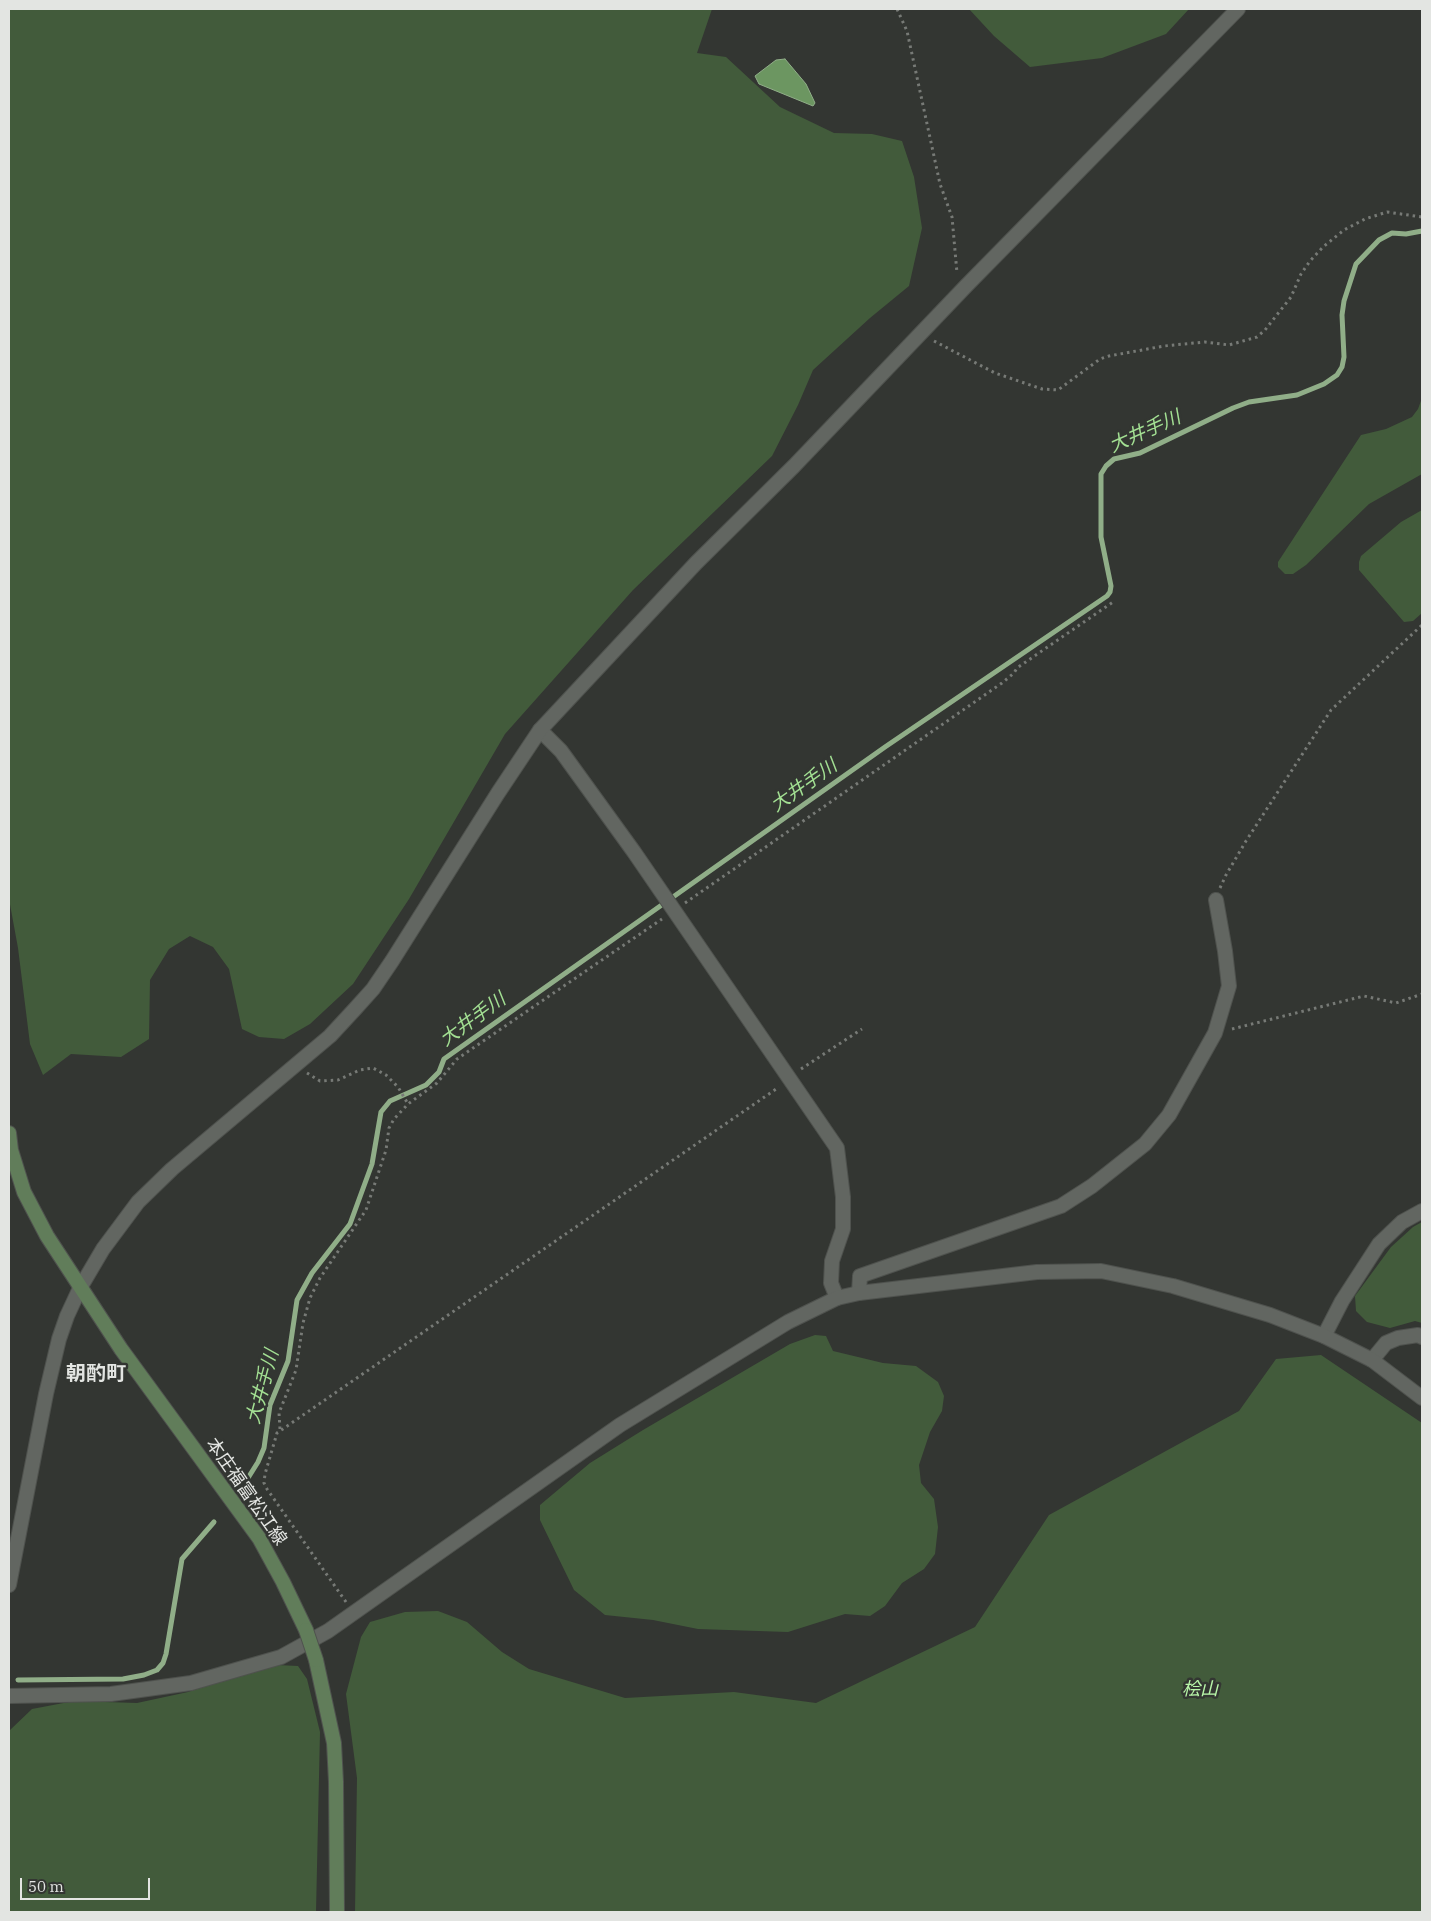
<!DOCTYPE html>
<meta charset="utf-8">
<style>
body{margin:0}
#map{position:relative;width:1431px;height:1921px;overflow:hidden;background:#333632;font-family:"IBM Plex Serif",serif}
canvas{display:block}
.frame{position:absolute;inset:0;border:10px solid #e3e5e2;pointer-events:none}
.scale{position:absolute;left:20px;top:1878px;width:130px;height:22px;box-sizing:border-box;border:2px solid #e3e5e2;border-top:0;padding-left:6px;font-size:15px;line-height:18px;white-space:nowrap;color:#e3e5e2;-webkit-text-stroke:4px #333632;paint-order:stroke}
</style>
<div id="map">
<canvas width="1431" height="1921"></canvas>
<div class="frame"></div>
<div class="scale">50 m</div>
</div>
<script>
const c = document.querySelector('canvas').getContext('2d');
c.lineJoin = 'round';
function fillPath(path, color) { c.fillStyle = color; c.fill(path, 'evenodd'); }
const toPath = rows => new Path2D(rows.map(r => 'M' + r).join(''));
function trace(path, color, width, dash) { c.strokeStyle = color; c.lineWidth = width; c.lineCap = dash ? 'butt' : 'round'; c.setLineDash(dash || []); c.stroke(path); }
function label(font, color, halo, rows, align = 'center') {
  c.font = font + ' "IBM Plex Serif","Noto Sans JP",serif'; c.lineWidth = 5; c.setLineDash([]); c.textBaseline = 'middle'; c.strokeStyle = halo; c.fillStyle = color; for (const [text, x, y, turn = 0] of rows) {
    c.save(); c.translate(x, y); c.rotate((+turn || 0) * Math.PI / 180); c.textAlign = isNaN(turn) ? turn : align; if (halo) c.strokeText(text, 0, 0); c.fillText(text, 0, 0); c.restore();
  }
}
fillPath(toPath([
 [9,9,712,9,697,53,726,57,780,107,834,133,872,134,902,141,914,177,922,228,909,286,870,318,813,370,798,405,772,456,633,590,505,734,409,899,353,984,310,1024,284,1039,259,1037,242,1029,229,969,213,947,190,936,169,949,150,980,149,1039,121,1057,71,1054,43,1075,30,1044,18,948,9,899],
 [969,9,1189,9,1166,34,1102,58,1030,67,994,36],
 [1422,398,1422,474,1369,504,1306,565,1293,574,1285,574,1278,567,1278,562,1361,435,1386,429,1412,417,1418,409],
 [1422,510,1422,613,1413,621,1404,622,1359,570,1359,562,1361,556,1401,522],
 [1422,1222,1422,1323,1415,1321,1390,1328,1367,1322,1356,1311,1355,1296,1391,1247,1413,1227],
 [815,1335,826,1336,833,1351,883,1363,916,1366,938,1382,944,1396,942,1411,930,1432,919,1465,921,1483,934,1499,938,1527,935,1554,924,1569,902,1583,885,1606,870,1616,845,1614,788,1632,698,1629,653,1620,605,1615,574,1590,540,1520,540,1505,590,1463,643,1430,790,1344],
 [1321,1355,1422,1423,1422,1912,355,1912,357,1778,346,1694,361,1637,370,1622,405,1612,438,1611,467,1622,502,1652,529,1669,625,1698,734,1692,816,1703,975,1627,1049,1515,1239,1411,1276,1359],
 [277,1665,298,1666,307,1679,320,1732,316,1912,9,1912,9,1731,32,1709,74,1701,137,1703,188,1692,227,1679]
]), '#425b3b');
const water = toPath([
 [785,59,806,84,815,103,813,106,759,84,755,76,776,60,785,59]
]);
fillPath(water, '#6c9661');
trace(water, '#90ae88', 1);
trace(toPath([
 [248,1478,258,1462,264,1448,270,1405,288,1361,297,1300,312,1273,350,1224,372,1164,381,1112,390,1101,426,1085,439,1072,444,1059,885,747,1107,596,1110,592,1111,586,1101,537,1101,474,1106,466,1114,459,1140,453,1233,408,1249,402,1297,395,1324,384,1337,375,1342,367,1344,357,1342,315,1344,301,1356,264,1379,240,1392,233,1406,234,1422,231],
 [18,1680,123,1679,144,1675,157,1670,163,1663,166,1654,182,1559,214,1522]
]), '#90ae88', 5);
const minor = toPath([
 [540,730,561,751,634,852,837,1148,843,1197,843,1229,832,1261,831,1283,837,1298],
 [859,1293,860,1276,1061,1206,1092,1186,1145,1144,1169,1115,1215,1033,1229,986,1225,951,1216,900],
 [1324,1336,1342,1301,1379,1244,1402,1222,1422,1211],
 [1372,1360,1386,1343,1398,1338,1418,1335,1422,1337]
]);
const tertiary = toPath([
 [9,1585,46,1394,59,1339,67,1316,80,1288,103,1249,138,1202,172,1169,330,1036,355,1009,373,989,392,961,498,793,540,730,696,563,794,466,966,286,1238,9],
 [9,1696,111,1694,191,1683,281,1657,328,1631,620,1425,788,1322,837,1298,859,1293,1037,1272,1101,1271,1173,1286,1270,1315,1324,1336,1372,1360,1422,1398]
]);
const secondary = toPath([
 [9,1133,11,1150,24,1192,47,1236,121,1349,259,1538,283,1582,306,1630],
 [316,1660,334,1743,336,1782,337,1912]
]);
trace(minor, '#4f524e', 16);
trace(tertiary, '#4f524e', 16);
trace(secondary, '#4f524e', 16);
trace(toPath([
 [897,9,907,31,940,184,952,217,957,273],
 [934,341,995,373,1042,389,1058,390,1100,359,1109,356,1164,346,1205,342,1229,345,1257,337,1265,330,1291,297,1301,274,1310,261,1323,247,1344,230,1365,219,1387,212,1422,217],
 [1220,888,1226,875,1246,841,1331,710,1422,625],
 [685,903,1002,683,1014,673,1017,668,1113,602],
 [1232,1029,1364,996,1396,1003,1422,994],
 [801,1069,862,1029],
 [307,1073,320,1081,338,1080,360,1070,373,1068,386,1075,398,1087,408,1104],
 [280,1429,279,1413,296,1370,303,1323,310,1298,320,1278,366,1210,386,1150,389,1128,394,1119,408,1104,437,1083,457,1059,662,919],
 [346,1602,267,1489,264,1483,265,1474,277,1433,779,1087]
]), '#777a76', 3, [2.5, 4]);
trace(minor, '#626661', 14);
trace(tertiary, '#626661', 14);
trace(secondary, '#617d5a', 14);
const secondaryBridge = toPath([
 [306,1630,316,1660]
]);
trace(secondaryBridge, '#4f524e', 16, []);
trace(secondaryBridge, '#617d5a', 14);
label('18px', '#e3e5e2', '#333632', [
 ["本庄福富松江線",246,1492,55]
]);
label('italic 18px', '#b8f6a9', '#333632', [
 ["桧山",1200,1690]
]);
label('italic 19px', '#a3e093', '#333632', [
 ["大井手川",1145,432,-24],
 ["大井手川",804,786,-35],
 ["大井手川",473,1020,-36],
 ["大井手川",263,1387,-75]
]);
label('bold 20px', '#e3e5e2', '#333632', [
 ["朝酌町",96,1374]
]);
</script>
